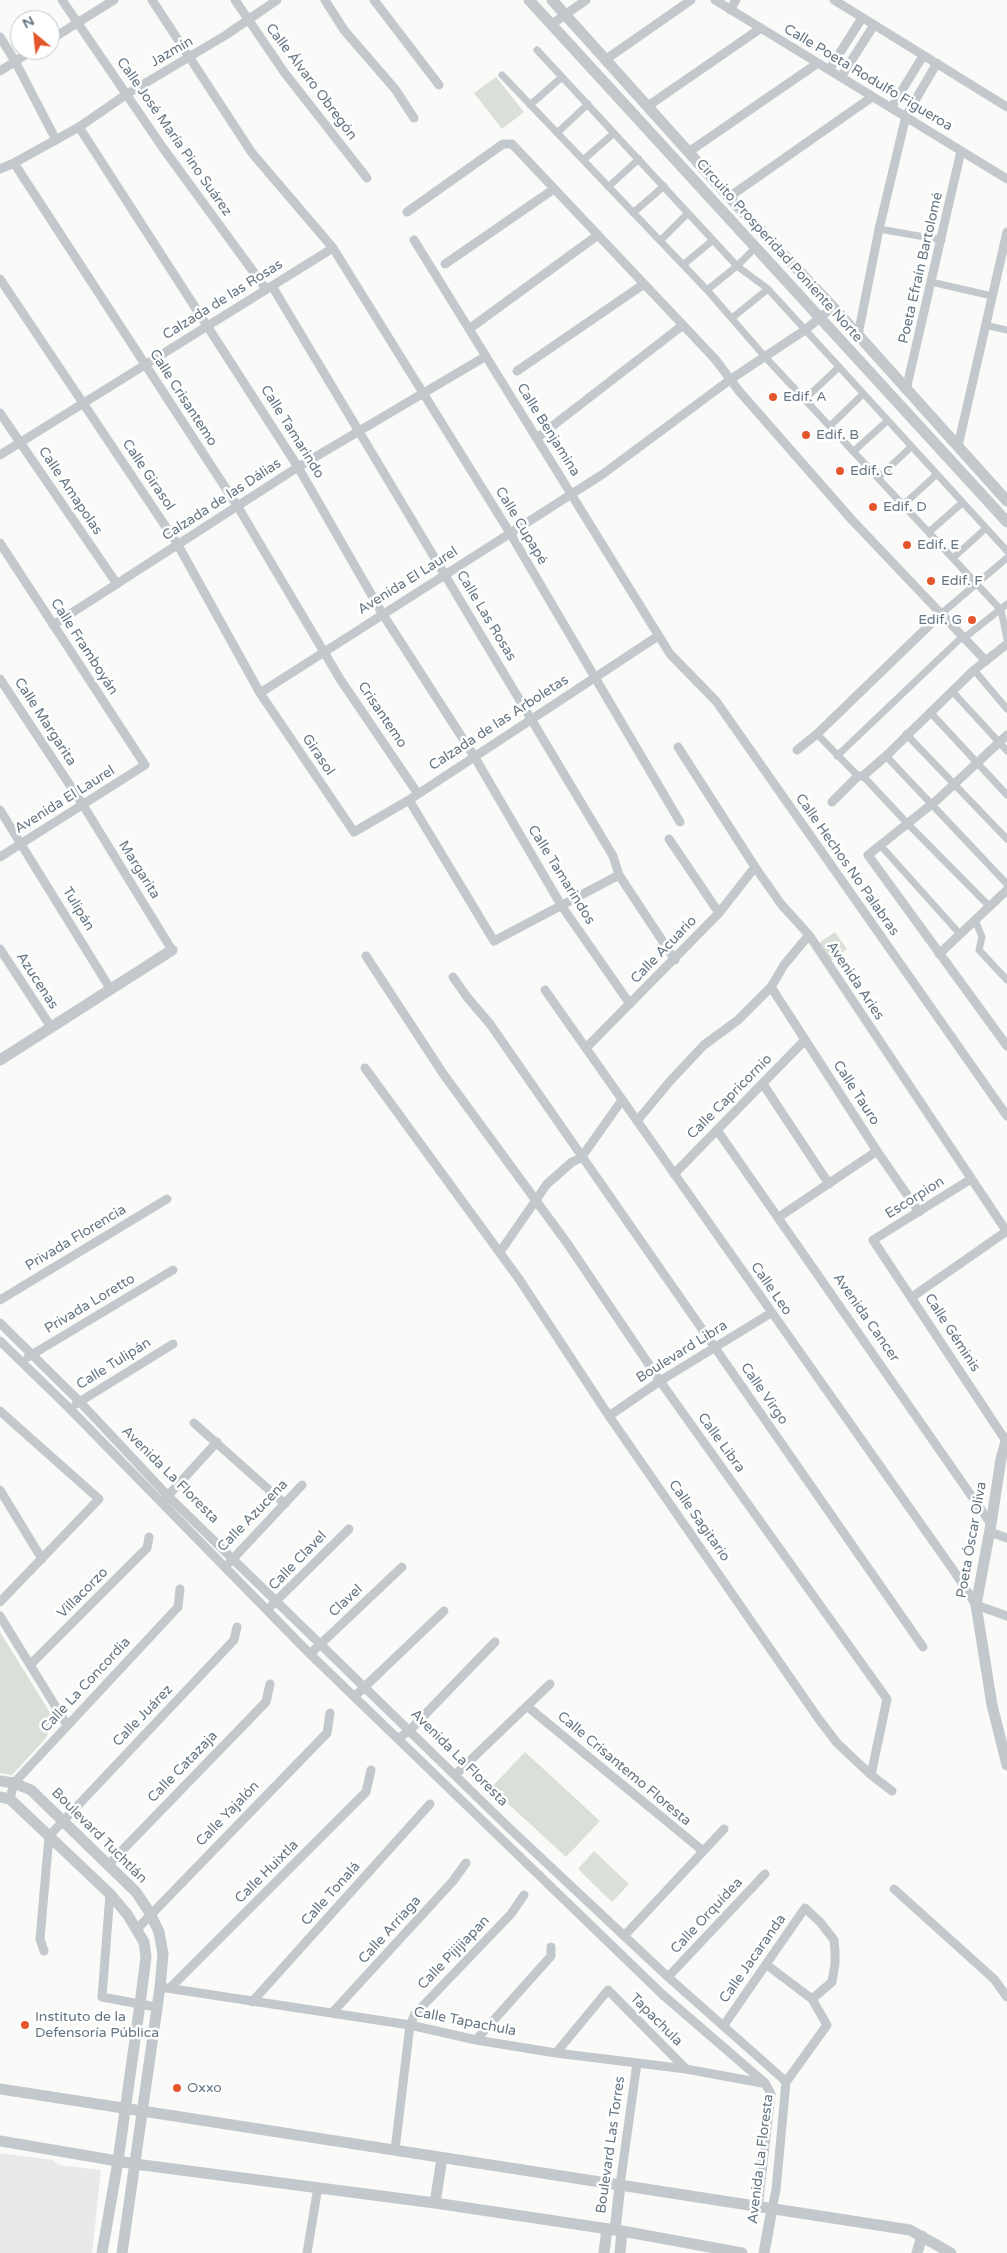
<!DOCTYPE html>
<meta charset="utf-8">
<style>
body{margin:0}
#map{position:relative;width:1007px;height:2253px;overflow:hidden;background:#fafaf8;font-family:"Varela Round",sans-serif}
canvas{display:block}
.north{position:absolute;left:10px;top:10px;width:50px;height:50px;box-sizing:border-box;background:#fff;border:1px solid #c1c8cd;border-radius:50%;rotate:332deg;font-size:14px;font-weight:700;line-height:20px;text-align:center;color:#657683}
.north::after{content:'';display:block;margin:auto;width:18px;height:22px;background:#e4572e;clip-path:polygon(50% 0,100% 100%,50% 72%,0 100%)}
</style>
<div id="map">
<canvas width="1007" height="2253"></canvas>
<div class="north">N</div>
</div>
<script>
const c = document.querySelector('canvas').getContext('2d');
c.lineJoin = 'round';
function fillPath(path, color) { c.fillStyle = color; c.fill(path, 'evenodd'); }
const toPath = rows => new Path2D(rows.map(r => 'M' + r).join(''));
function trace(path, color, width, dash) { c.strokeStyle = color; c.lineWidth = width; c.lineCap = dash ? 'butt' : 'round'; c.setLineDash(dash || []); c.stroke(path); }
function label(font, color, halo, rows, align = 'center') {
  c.font = font + ' "Varela Round",sans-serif'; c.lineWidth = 5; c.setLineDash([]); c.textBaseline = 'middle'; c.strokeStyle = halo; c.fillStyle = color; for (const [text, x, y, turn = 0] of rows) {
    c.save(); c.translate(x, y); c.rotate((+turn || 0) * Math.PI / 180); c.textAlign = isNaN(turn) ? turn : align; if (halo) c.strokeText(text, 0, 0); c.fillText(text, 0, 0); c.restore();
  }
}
fillPath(toPath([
 [0,2153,52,2160,58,2165,101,2170,92,2253,0,2253]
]), '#e8e9e9');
fillPath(toPath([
 [496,77,524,112,502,129,474,93],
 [835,932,847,949,831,961,819,943],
 [0,1632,54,1719,46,1738,12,1775,0,1773],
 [525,1752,600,1821,566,1857,491,1788],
 [594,1851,629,1884,612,1902,578,1869]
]), '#dadfd7');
trace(toPath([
 [537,50,737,266,768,289,1007,551],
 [502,75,707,290,766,358,1001,610,1007,639],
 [530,105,562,77],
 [557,133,588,104],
 [583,160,614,133],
 [608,187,639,159],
 [633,213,664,186],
 [879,229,942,240],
 [660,241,688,213],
 [683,265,713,240],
 [931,282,992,296],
 [707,290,737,266,756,247],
 [732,318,768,289],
 [985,325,1007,330],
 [805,399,839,367],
 [830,426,863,394],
 [854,451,887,421],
 [878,478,911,447],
 [903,505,936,475],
 [929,532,962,503],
 [953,558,985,529],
 [942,613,1007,558],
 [964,638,1007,604],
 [974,670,1007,709],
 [952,691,1007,751],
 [930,712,1007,795],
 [817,734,858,776],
 [906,734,1007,839],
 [837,756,963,636],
 [886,756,1007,884],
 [863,776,907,823,990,907],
 [881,846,959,933],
 [976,922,982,937,979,950,1007,980]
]), '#c3c8cc', 7);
trace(toPath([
 [62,0,163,148,266,289],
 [152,0,252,153,333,248,510,533,680,822],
 [235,0,284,72,367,178],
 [325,0,344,30,395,89,414,118],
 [374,0,439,85],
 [715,0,1007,179],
 [834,0,1007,107],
 [730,10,736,0],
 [552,24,586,0],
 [0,37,15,61,56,140],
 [50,40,114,0],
 [605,60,691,0],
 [829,70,862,18],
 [0,71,33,50],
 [841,77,874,25],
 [648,106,761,28],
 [891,108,923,56],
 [79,127,298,467,382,613,474,756,561,905,630,1004],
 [690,151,818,63],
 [14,163,238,507,340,679,418,794],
 [0,169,14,163,79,127,127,94,226,35,277,0],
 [729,197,872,97],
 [407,212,503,144,512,144,715,359,739,391,852,520,986,661],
 [414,240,670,654,716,701,1007,1116],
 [445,264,554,189],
 [0,279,178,545,260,693,354,832,409,800,658,636],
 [272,286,613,856,619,875,675,960],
 [469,329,598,235],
 [858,335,879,229,906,116,937,63],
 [517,371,644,284],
 [906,390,961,151],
 [0,413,117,584],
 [537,438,683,325],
 [958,446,1007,232],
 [0,455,333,248],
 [0,543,145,765,0,857],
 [53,625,298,467,486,356],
 [0,679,83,805,172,950],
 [260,693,603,474,731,379,805,330,833,307],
 [1007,735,937,800,868,855,1007,1046],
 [678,747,755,867,781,904,809,935,1007,1232],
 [797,750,817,734,942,613],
 [409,800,494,941,619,875],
 [832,802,858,776,863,776,886,756,974,670,1007,644],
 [0,810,111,990],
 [669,839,719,913],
 [0,949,51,1027],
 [939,954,1007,890],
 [366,956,444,1075,567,1243,660,1381,887,1699,871,1775],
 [453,977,467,997,490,1024,923,1647],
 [771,987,877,1151,919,1212],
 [545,990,956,1574,976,1605,1007,1616],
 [586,1048,719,913,755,867],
 [365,1068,519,1279,609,1416,818,1718,837,1743,871,1775,892,1791],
 [763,1084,829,1184],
 [637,1121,671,1080,704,1045,738,1020,771,987,784,965,809,935],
 [717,1130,991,1524],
 [674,1174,805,1040],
 [971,1179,873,1240,1006,1441],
 [779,1217,877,1151],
 [500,1252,547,1184,572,1162,581,1158,622,1100],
 [912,1297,1007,1231],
 [0,1300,167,1199],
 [0,1323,80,1402,168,1496,506,1825,668,1977,782,2078,786,2082,776,2190,772,2209],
 [0,1341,69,1408,310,1654,663,1995,765,2083,771,2094,758,2207],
 [28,1357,173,1270],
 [76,1404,173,1344],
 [0,1411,99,1499,0,1602],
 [609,1416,660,1381,771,1313],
 [194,1423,285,1504],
 [0,1490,42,1559],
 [165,1499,217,1442],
 [990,1532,1007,1538],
 [230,1562,302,1485],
 [272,1605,349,1529],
 [0,1616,67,1725],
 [310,1654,402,1567],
 [30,1665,147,1548,149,1537],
 [354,1697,444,1611],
 [528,1707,703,1851],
 [398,1739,410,1730,495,1642],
 [455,1775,550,1684],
 [10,1799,14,1783,178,1607,180,1589],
 [108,1865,266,1702,270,1684],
 [894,1889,994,1979,1007,1997],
 [110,1894,102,1997,156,2007],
 [137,1929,327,1733,330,1713],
 [624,1936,724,1829],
 [44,1951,40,1939,49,1836,234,1640,237,1627],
 [767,1965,812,1999,827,2025,786,2082],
 [668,1977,765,1874],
 [160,1987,410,2025,476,2040,556,2053,686,2069,762,2083],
 [171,1987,366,1792,371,1770],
 [252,2002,430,1804],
 [332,2013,453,1881,466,1863],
 [724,2025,805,1908,820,1922,834,1940,835,1951,835,1964,832,1982,812,1999],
 [476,2040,551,1956,551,1947],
 [556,2053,608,1990,686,2069],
 [395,2150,410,2025,415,2014,511,1914,524,1895],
 [620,2185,637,2063],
 [307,2253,318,2187]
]), '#c3c8cc', 9);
trace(toPath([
 [529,0,1007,522],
 [552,0,729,197,833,307,1007,501],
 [0,1060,172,950],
 [1007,1438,1001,1459,991,1524,976,1605,992,1705,1007,1765],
 [0,1781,14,1783,31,1790,136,1892,150,1913,159,1932,163,1954,160,1987,122,2253],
 [0,1797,10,1799,110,1894,127,1914,144,1942,146,1957,140,2004,118,2161,102,2253],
 [0,2089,910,2230,951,2253],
 [0,2141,135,2164,435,2203,622,2231,742,2253],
 [435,2203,442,2158],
 [615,2230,620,2185],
 [604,2253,607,2229],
 [620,2253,622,2231],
 [764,2253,772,2209],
 [917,2253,922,2236]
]), '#c3c8cc', 11);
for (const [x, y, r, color] of [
 [773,397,5,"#e4572e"],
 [806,435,5,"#e4572e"],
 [840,471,5,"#e4572e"],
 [873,507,5,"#e4572e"],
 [907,545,5,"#e4572e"],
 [931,581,5,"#e4572e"],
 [972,620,5,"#e4572e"],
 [25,2025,5,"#e4572e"],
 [177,2088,5,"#e4572e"]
]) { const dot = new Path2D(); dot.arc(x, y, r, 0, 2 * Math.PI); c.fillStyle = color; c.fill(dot); trace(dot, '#fff', 2); }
label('14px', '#657683', '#fff', [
 ["Jazmín",172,52,-30],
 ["Calle Poeta Rodulfo Figueroa",868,78,31],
 ["Calle Álvaro Obregón",311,82,53],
 ["Calle José María Pino Suárez",174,137,55],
 ["Circuito Prosperidad Poniente Norte",779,251,48],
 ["Poeta Efraín Bartolomé",921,268,-77],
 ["Calzada de las Rosas",223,300,-32],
 ["Calle Crisantemo",183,398,57],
 ["Calle Benjamina",548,430,58],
 ["Calle Tamarindo",292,432,58],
 ["Calle Girasol",148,475,56],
 ["Calle Amapolas",70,491,56],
 ["Calzada de las Dálias",222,500,-33],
 ["Calle Cupapé",521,526,59],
 ["Avenida El Laurel",408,581,-32],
 ["Calle Las Rosas",486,616,59],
 ["Calle Framboyán",84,647,57],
 ["Crisantemo",382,715,56],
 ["Calle Margarita",45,722,57],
 ["Calzada de las Arboletas",499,723,-33],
 ["Girasol",318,755,56],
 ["Avenida El Laurel",65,800,-32],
 ["Calle Hechos No Palabras",847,865,55],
 ["Margarita",139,870,58],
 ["Calle Tamarindos",561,875,58],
 ["Tulipán",78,909,59],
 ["Calle Acuario",664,950,-46],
 ["Azucenas",37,981,57],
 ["Avenida Aries",855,981,56],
 ["Calle Tauro",856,1093,57],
 ["Calle Capricornio",730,1097,-45],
 ["Escorpion",915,1198,-32],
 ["Privada Florencia",76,1238,-31],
 ["Calle Leo",771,1289,55],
 ["Privada Loretto",90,1304,-31],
 ["Avenida Cancer",866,1318,55],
 ["Calle Géminis",952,1333,57],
 ["Boulevard Libra",682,1352,-32],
 ["Calle Tulipán",114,1364,-32],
 ["Calle Virgo",764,1394,55],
 ["Calle Libra",721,1443,54],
 ["Avenida La Floresta",170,1475,45],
 ["Calle Azucena",253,1516,-46],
 ["Calle Sagitario",699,1521,55],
 ["Poeta Óscar Oliva",972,1540,-80],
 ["Calle Clavel",298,1561,-46],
 ["Villacorzo",83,1593,-45],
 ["Clavel",346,1601,-43],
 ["Calle La Concordia",86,1685,-47],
 ["Calle Juárez",143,1716,-46],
 ["Avenida La Floresta",459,1758,45],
 ["Calle Catazaja",183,1767,-46],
 ["Calle Crisantemo Floresta",624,1769,40],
 ["Calle Yajalón",228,1814,-46],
 ["Boulevard Tuchtlán",99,1836,45],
 ["Calle Huixtla",267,1872,-45],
 ["Calle Tonalá",331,1894,-48],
 ["Calle Orquídea",707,1916,-47],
 ["Calle Arriaga",390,1930,-48],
 ["Calle Pijijiapan",454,1953,-46],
 ["Calle Jacaranda",753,1959,-55],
 ["Tapachula",656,2020,45],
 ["Calle Tapachula",465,2022,11],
 ["Boulevard Las Torres",611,2145,-82],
 ["Avenida La Floresta",761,2159,-83]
]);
label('14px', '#657683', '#fff', [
 ["Edif. A",783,397],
 ["Edif. B",816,435],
 ["Edif. C",850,471],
 ["Edif. D",883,507],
 ["Edif. E",917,545],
 ["Edif. F",941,581],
 ["Edif. G",962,620,"right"],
 ["Instituto de la",35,2017],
 ["Defensoría Pública",35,2033],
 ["Oxxo",187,2088]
], 'left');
</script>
